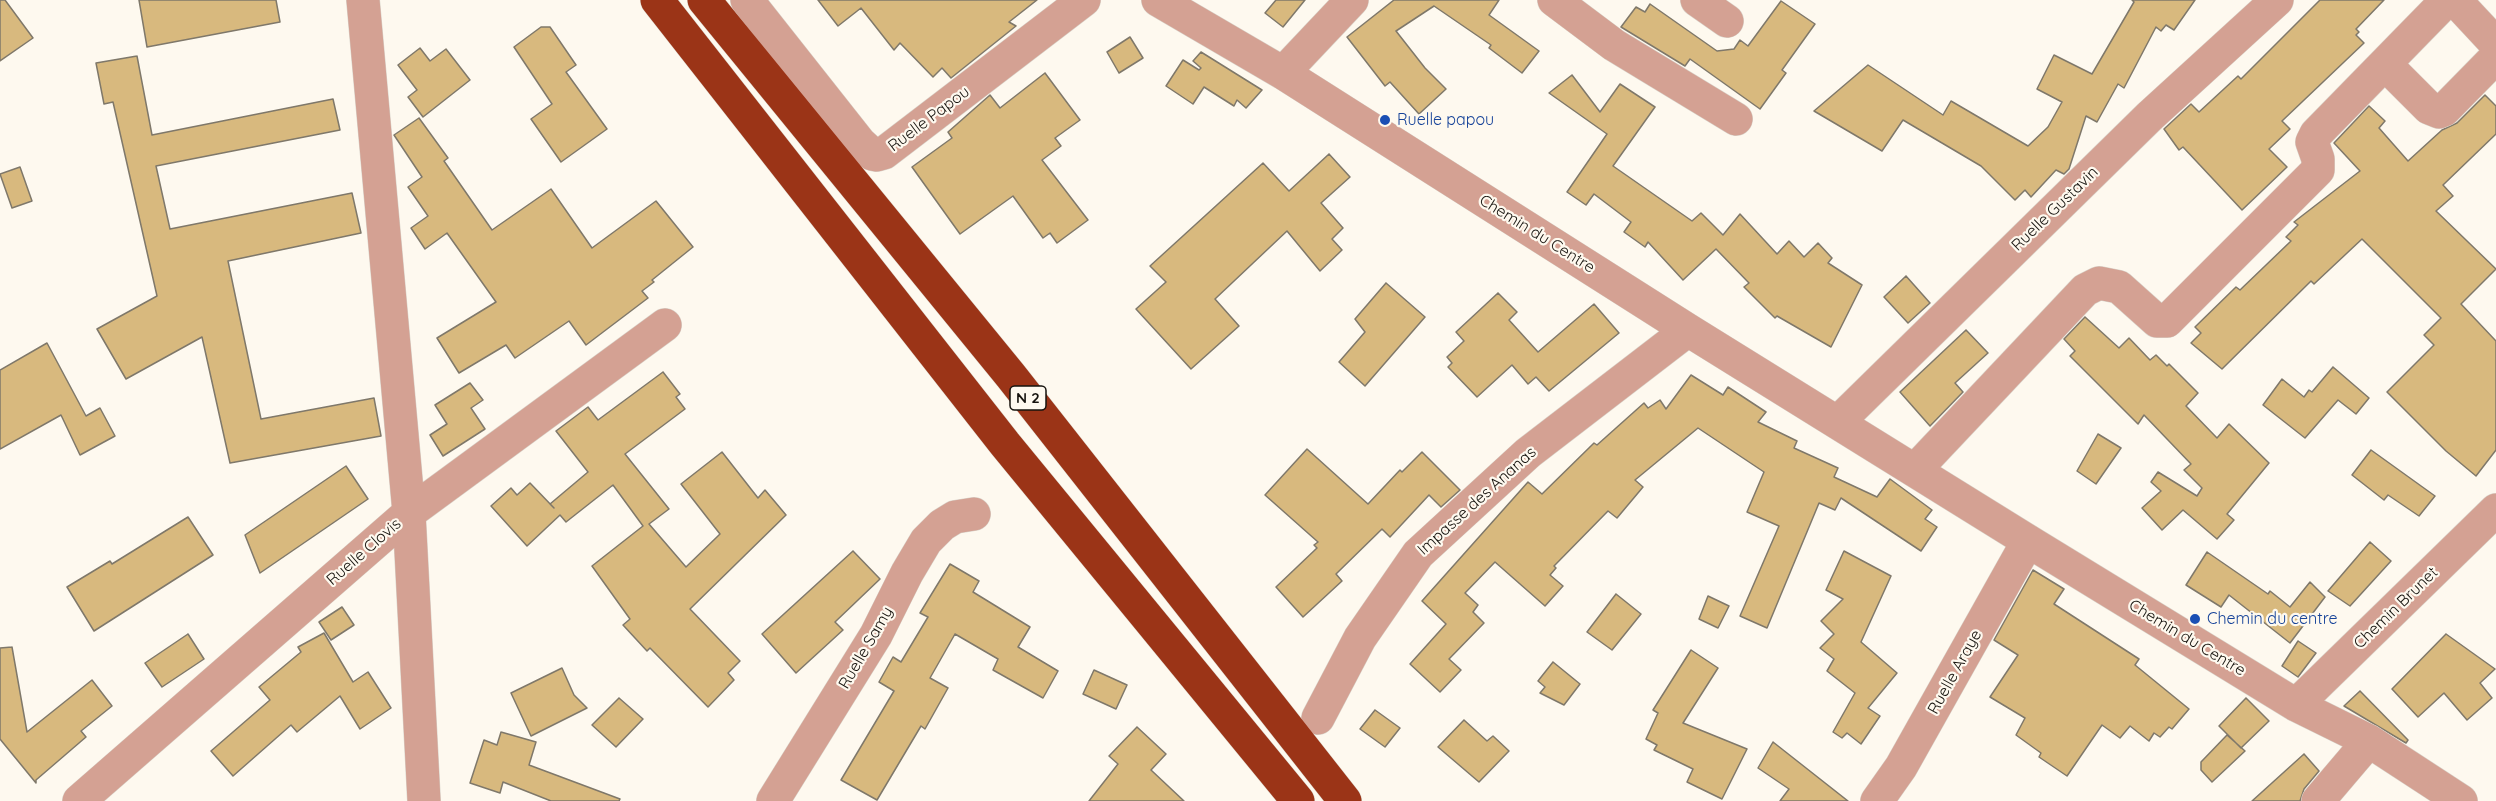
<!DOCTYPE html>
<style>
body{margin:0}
canvas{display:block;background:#fef9ef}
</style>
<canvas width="2496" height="801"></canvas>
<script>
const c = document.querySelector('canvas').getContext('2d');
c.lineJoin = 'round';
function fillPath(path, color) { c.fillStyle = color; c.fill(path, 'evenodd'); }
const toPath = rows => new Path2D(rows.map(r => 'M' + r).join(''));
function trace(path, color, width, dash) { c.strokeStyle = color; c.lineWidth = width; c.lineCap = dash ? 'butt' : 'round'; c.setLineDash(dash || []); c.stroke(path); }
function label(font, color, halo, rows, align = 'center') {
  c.font = font + ' Quicksand,sans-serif'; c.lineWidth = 4.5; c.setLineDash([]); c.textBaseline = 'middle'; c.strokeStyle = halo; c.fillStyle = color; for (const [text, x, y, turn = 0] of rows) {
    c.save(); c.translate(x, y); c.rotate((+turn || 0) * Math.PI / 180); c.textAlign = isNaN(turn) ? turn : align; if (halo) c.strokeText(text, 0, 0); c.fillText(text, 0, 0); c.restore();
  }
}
const building = toPath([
 [0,0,5,0,33,38,0,61,0,0],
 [139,0,276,0,280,22,147,47,139,0],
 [818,0,1037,0,1009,22,1016,26,951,78,942,68,933,77,900,43,894,50,861,8,838,26,818,0],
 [1276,0,1305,0,1283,27,1265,13,1276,0],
 [1394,0,1499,0,1489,15,1539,51,1522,73,1489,48,1491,45,1434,6,1396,31,1425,68,1446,89,1419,114,1390,82,1385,86,1347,37,1394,0],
 [2132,0,2195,0,2174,30,2166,25,2161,31,2156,27,2124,88,2118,84,2097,122,2086,116,2069,169,2064,174,2056,170,2031,197,2025,190,2015,200,1981,166,1903,120,1882,151,1814,111,1868,65,1943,115,1951,101,2028,146,2048,127,2062,102,2037,89,2054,55,2092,74,2134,2,2132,0],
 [2320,0,2384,0,2356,29,2359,32,2356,35,2364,43,2282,121,2290,129,2269,149,2287,167,2242,210,2183,147,2179,150,2164,129,2191,104,2199,112,2238,76,2241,79,2320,0],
 [1781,1,1815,24,1782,70,1786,73,1760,109,1690,59,1685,66,1621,27,1636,7,1645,12,1650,4,1717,51,1734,49,1740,40,1748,46,1781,1],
 [541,27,550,27,576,65,566,72,607,129,561,162,531,119,552,104,514,47,541,27],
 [1130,37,1143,58,1119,73,1107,52,1130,37],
 [420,48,430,61,446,49,470,80,423,117,408,97,417,90,398,65,420,48],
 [1201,52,1262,90,1246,108,1237,100,1234,106,1204,87,1193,104,1166,86,1183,60,1199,70,1201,68,1193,61,1201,52],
 [137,56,152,135,333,99,340,130,156,166,170,229,352,193,361,233,228,261,261,419,374,398,381,436,230,463,202,337,126,379,97,329,157,296,113,102,104,104,96,63,137,56],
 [1045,73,1080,120,1055,138,1061,146,1042,160,1088,220,1057,243,1050,233,1043,238,1013,196,960,234,912,167,952,138,948,132,990,95,1000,108,1045,73],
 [1572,75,1600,112,1620,84,1655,107,1613,166,1692,221,1701,213,1723,235,1740,214,1777,254,1789,241,1804,257,1818,243,1832,258,1828,263,1862,285,1831,347,1777,316,1775,318,1744,287,1749,283,1716,249,1683,280,1648,242,1645,247,1624,232,1631,222,1594,194,1586,205,1567,192,1607,134,1549,93,1572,75],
 [2485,95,2496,106,2496,134,2443,185,2453,196,2436,211,2496,269,2461,304,2496,341,2496,450,2476,476,2446,451,2387,392,2434,345,2424,335,2441,318,2362,239,2314,284,2311,281,2222,369,2191,343,2201,333,2195,327,2236,287,2240,290,2291,241,2286,237,2298,225,2294,222,2360,171,2334,143,2369,106,2385,121,2379,128,2408,161,2442,130,2457,123,2485,95],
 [419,118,448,158,444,161,492,230,551,189,592,248,656,201,693,247,652,280,654,282,642,291,648,298,586,345,569,321,515,358,506,345,459,373,437,338,496,302,447,233,425,249,411,228,428,216,408,187,422,177,394,135,419,118],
 [1329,154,1350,177,1321,203,1343,228,1332,239,1342,250,1320,271,1287,231,1215,299,1239,326,1191,369,1136,309,1166,282,1150,266,1263,163,1289,191,1329,154],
 [20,167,32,201,12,208,0,174,20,167],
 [1906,276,1930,303,1908,323,1884,297,1906,276],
 [1386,283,1425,317,1365,386,1339,362,1365,332,1355,319,1386,283],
 [1498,293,1517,312,1509,320,1538,352,1594,304,1619,333,1549,391,1536,377,1528,384,1512,365,1477,397,1448,367,1452,363,1447,357,1464,341,1456,332,1498,293],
 [2085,317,2119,348,2129,338,2150,360,2156,355,2167,366,2169,364,2198,393,2186,406,2217,438,2229,424,2269,463,2227,514,2234,520,2217,539,2183,510,2162,530,2142,508,2161,491,2151,482,2158,472,2197,496,2202,488,2184,470,2191,464,2144,415,2138,424,2070,356,2075,351,2064,339,2085,317],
 [1966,330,1988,353,1955,383,1963,392,1930,426,1900,392,1966,330],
 [47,343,86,416,100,408,115,436,80,455,61,415,0,449,0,370,47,343],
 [2333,367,2369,398,2356,414,2338,400,2305,438,2263,405,2282,379,2304,397,2309,390,2312,392,2333,367],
 [663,372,680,394,676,397,685,409,625,454,669,509,649,524,686,567,720,534,681,484,722,452,758,498,765,490,786,515,690,609,740,661,728,673,734,680,708,707,650,648,647,651,623,625,630,619,592,566,643,526,613,485,566,522,560,515,527,546,491,506,511,488,517,495,530,483,554,508,550,504,588,472,556,431,588,407,598,420,663,372],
 [1691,375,1723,395,1728,387,1766,412,1758,422,1797,441,1794,448,1838,468,1834,477,1877,497,1890,479,1932,510,1925,519,1937,527,1921,551,1841,498,1835,510,1819,503,1767,628,1740,616,1779,526,1747,512,1764,472,1698,428,1635,480,1643,487,1617,518,1608,511,1554,566,1556,568,1550,575,1563,586,1545,606,1495,562,1465,593,1478,605,1473,612,1484,623,1449,659,1461,670,1440,692,1410,664,1446,624,1422,601,1528,482,1542,494,1594,443,1597,445,1644,403,1648,408,1660,400,1666,409,1691,375],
 [470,383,483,400,471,408,485,429,443,456,430,435,447,424,435,405,470,383],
 [2098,434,2121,448,2096,484,2077,471,2098,434],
 [1307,449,1368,504,1400,470,1402,472,1422,452,1460,490,1441,507,1429,495,1390,537,1382,529,1336,574,1342,581,1303,617,1276,587,1317,548,1314,545,1318,542,1265,495,1307,449],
 [2371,450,2435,496,2419,516,2388,495,2384,500,2352,475,2371,450],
 [346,466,368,499,260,573,245,535,346,466],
 [188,517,213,555,94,631,67,587,110,561,112,564,188,517],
 [2370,542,2391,561,2350,606,2328,591,2370,542],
 [853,551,880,579,835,622,843,630,796,673,762,634,853,551],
 [1844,551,1891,576,1861,642,1897,673,1868,708,1880,716,1861,744,1847,733,1842,738,1833,732,1855,693,1827,671,1834,659,1820,648,1834,634,1821,621,1843,599,1826,590,1844,551],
 [2207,552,2268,594,2270,591,2290,607,2310,582,2325,597,2290,643,2229,595,2221,607,2186,585,2207,552],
 [950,564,979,581,973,592,1030,627,1018,647,1058,671,1043,698,993,670,998,659,955,634,930,678,948,688,925,729,921,726,877,800,841,780,894,691,879,682,893,657,901,662,928,617,920,613,950,564],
 [2033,570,2064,589,2054,604,2139,659,2135,665,2189,709,2172,729,2169,727,2160,737,2154,733,2149,741,2130,726,2120,738,2102,725,2067,776,2039,757,2041,753,2016,735,2025,718,1990,697,2018,655,1994,640,2033,570],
 [1616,594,1641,614,1612,650,1587,632,1616,594],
 [1708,596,1729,606,1718,628,1699,619,1708,596],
 [342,607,354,625,331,640,319,622,342,607],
 [324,633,353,682,368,672,391,708,360,729,340,696,297,732,291,725,233,776,211,751,270,700,259,687,301,652,298,647,324,633],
 [188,634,204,659,162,687,145,663,188,634],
 [2446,634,2495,669,2480,683,2492,698,2467,720,2444,693,2418,717,2392,689,2446,634],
 [2298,641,2316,653,2298,677,2282,666,2298,641],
 [12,647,27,732,92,680,112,706,81,731,86,737,36,780,36,783,0,739,0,648,12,647],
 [1691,650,1718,668,1683,723,1747,749,1722,799,1687,782,1693,769,1654,750,1657,745,1646,739,1658,713,1653,710,1691,650],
 [1553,662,1580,684,1564,705,1540,693,1545,687,1538,681,1553,662],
 [562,668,574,695,587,708,531,736,511,693,562,668],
 [1094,670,1127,685,1116,709,1083,694,1094,670],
 [2360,691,2408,740,2406,743,2344,706,2360,691],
 [619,698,643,719,616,747,592,725,619,698],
 [2246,698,2269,721,2241,748,2219,726,2246,698],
 [1375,710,1400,728,1385,747,1360,729,1375,710],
 [1464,720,1487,741,1493,736,1509,751,1479,782,1438,747,1464,720],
 [1137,727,1166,754,1151,770,1184,801,1089,801,1118,764,1109,756,1137,727],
 [501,732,536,742,529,765,620,799,619,801,551,801,503,782,500,793,470,783,484,740,497,745,501,732],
 [2227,735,2245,751,2212,782,2201,770,2201,762,2227,735],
 [1773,742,1848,801,1780,801,1789,789,1758,768,1773,742],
 [2304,754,2319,771,2304,789,2300,801,2252,801,2304,754]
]);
fillPath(building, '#d8b97e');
trace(building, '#7f786a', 1.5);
const minor = toPath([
 [363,0,409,513,424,801],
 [747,0,860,143,872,154,877,155,884,153,1084,0],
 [1158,0,1283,73,1688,330,2028,541,2296,705,2369,741,2461,801],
 [1554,0,1614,45,1736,119],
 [1697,0,1727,21],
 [2385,64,2429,108,2439,112,2444,110,2496,57],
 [1283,73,1352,0],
 [1838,422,2150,116,2277,0],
 [1916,469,2085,290,2099,283,2119,287,2157,321,2167,321,2318,170,2318,159,2312,142,2316,134,2446,1,2455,0,2496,44],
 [2296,705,2496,510],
 [1318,718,1360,638,1418,554,1528,453,1688,330],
 [79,801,409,513,665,325],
 [773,801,876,635,907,573,926,541,942,525,955,517,974,514],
 [1877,801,1901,767,2028,541],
 [2318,801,2369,741]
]);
const highway = toPath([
 [657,0,1005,444,1298,801],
 [704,0,1011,376,1345,801]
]);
trace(minor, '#d9d4cb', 34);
trace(highway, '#d9d4cb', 34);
trace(minor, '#d4a193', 33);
trace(highway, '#9b3417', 33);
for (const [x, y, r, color] of [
 [1385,120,6,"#1a4fb4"],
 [2195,619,6,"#1a4fb4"]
]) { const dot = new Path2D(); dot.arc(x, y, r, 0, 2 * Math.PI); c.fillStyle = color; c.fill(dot); trace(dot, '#fef9ef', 2); }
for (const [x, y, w] of [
 [1028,398,36]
]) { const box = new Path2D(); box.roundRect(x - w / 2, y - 12, w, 24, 4.5); c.fillStyle = '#fef9ef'; c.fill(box); trace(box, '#16130e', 1.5); }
label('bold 15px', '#16130e', null, [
 ["N 2",1028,398]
]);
label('16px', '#16130e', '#fef9ef', [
 ["Ruelle Papou",929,119,-37],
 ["Ruelle Gustavin",2055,209,-44],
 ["Chemin du Centre",1537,234,32],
 ["Impasse des Ananas",1477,501,-42],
 ["Ruelle Clovis",364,552,-41],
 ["Chemin Brunet",2396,608,-44],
 ["Chemin du Centre",2187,638,31],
 ["Ruelle Samy",866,648,-60],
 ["Ruelle Araye",1955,672,-61]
]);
label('16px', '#164399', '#fef9ef', [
 ["Ruelle papou",1397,120],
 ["Chemin du centre",2207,619]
], 'left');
</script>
